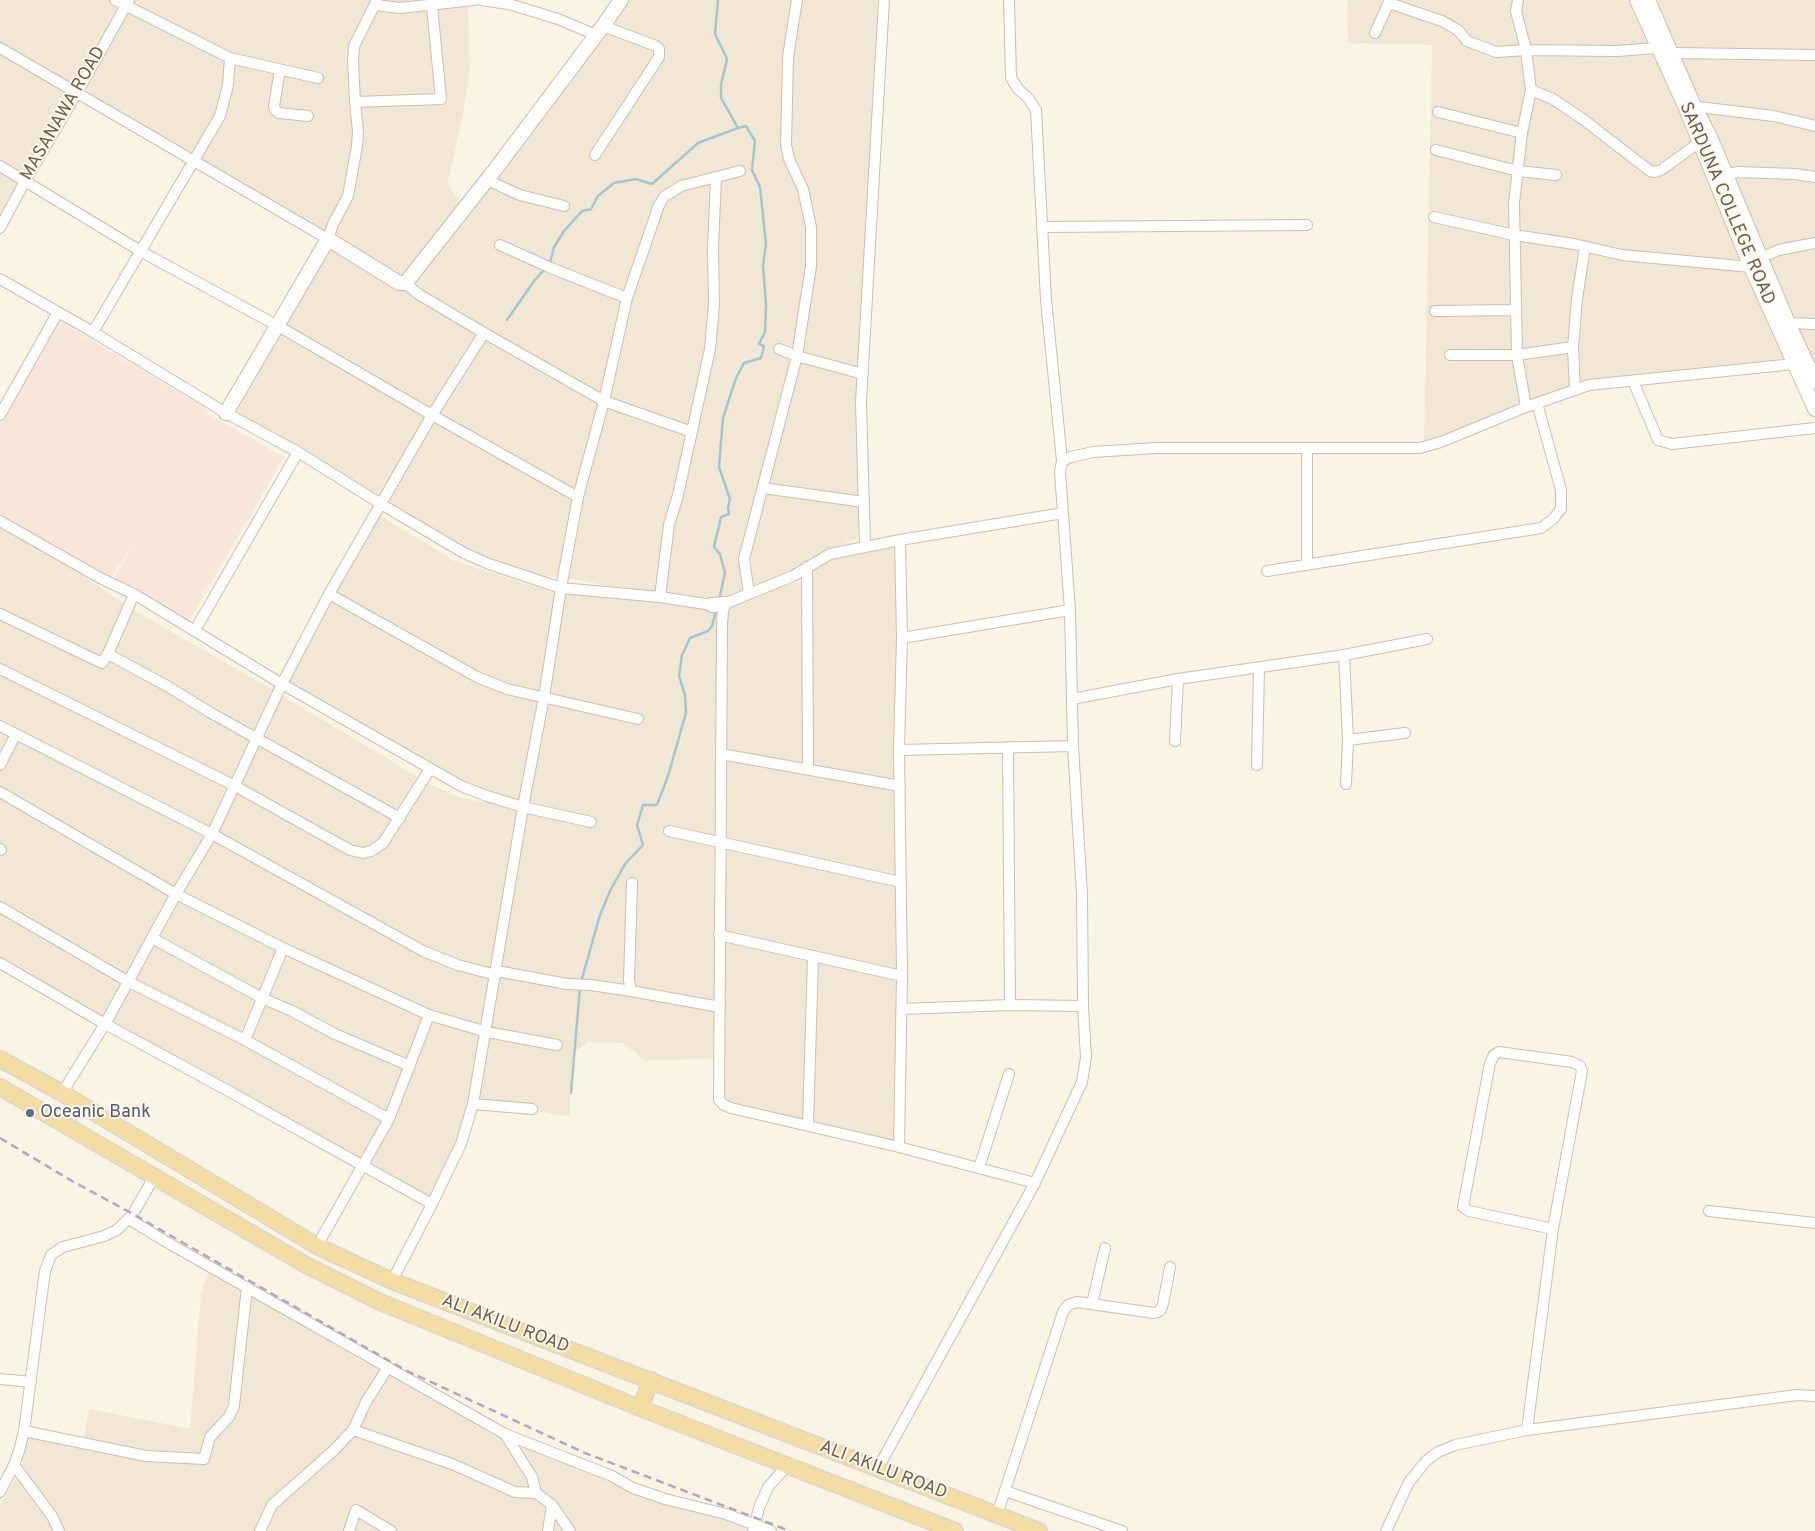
<!DOCTYPE html>
<style>
body{margin:0}
canvas{display:block;background:#faf4e5}
</style>
<canvas width="1815" height="1531"></canvas>
<script>
const c = document.querySelector('canvas').getContext('2d');
c.lineJoin = 'round';
function fillPath(path, color) { c.fillStyle = color; c.fill(path, 'evenodd'); }
const toPath = rows => new Path2D(rows.map(r => 'M' + r).join(''));
function trace(path, color, width, dash) { c.strokeStyle = color; c.lineWidth = width; c.lineCap = dash ? 'butt' : 'round'; c.setLineDash(dash || []); c.stroke(path); }
function label(font, color, halo, rows, align = 'center') {
  c.font = font + ' Overpass,sans-serif'; c.lineWidth = 4; c.setLineDash([]); c.textBaseline = 'middle'; c.strokeStyle = halo; c.fillStyle = color; for (const [text, x, y, turn = 0] of rows) {
    c.save(); c.translate(x, y); c.rotate((+turn || 0) * Math.PI / 180); c.textAlign = isNaN(turn) ? turn : align; if (halo) c.strokeText(text, 0, 0); c.fillText(text, 0, 0); c.restore();
  }
}
fillPath(toPath([
 [0,0,128,0,0,221],
 [135,0,470,0,468,6,470,68,463,114,447,185,465,206,407,278,361,255,85,93],
 [619,0,877,0,874,178,861,376,858,538,821,554,809,565,728,601,708,598,649,595,565,577,538,576,484,561,388,500,233,413,330,246,404,291],
 [1347,0,1630,0,1787,362,1686,370,1585,381,1480,422,1424,441,1432,45,1348,43],
 [1651,0,1815,0,1815,124,1695,101],
 [1705,112,1746,114,1815,128,1815,374],
 [377,514,455,561,557,594,523,797,497,803,285,680],
 [0,522,10,527,135,611,263,684,429,784,462,798,490,803,518,813,466,1128,428,1201,0,966],
 [896,548,896,991,895,1142,723,1100,724,609,783,584,813,582,812,568,820,562,857,553],
 [566,586,718,607,718,1058,646,1061,623,1043,588,1042,573,1053,569,1116,477,1103,496,972],
 [209,1270,357,1358,423,1390,494,1435,761,1531,0,1531,0,1506,20,1471,31,1426,84,1438,89,1409,190,1429,201,1294]
]), '#f1e7d4');
fillPath(toPath([
 [60,321,208,410,206,413,284,457,188,623,113,581,132,546,111,577,0,514,0,426]
]), '#f9e6da');
trace(toPath([
 [550,263,554,247,564,231,582,211,591,209,598,196,614,183,636,179,652,184,698,143,738,128,721,98,721,85,727,59,715,34,718,0],
 [507,320,534,281,545,269],
 [719,600,725,573,720,554,714,547,721,517,729,514,728,507,730,499,719,467,723,418,736,378,744,363,761,358,764,346,759,344,765,332,766,304,763,265,766,244,760,187,752,170,755,141,746,126,738,128],
 [581,982,600,915,610,891,625,864,643,845,637,825,643,805,657,805,668,776,686,713,685,695,679,676,682,655,690,638,708,631,712,626,716,610],
 [571,1093,580,987]
]), '#a3c6d3', 2.5);
const street = toPath([
 [115,0,230,58,318,78],
 [481,0,509,4,558,19,596,35],
 [1518,0,1516,11,1526,50,1531,90,1522,133,1514,203,1517,355,1526,407],
 [1389,3,1442,21,1458,30,1467,41,1496,52,1526,50,1617,51,1657,48],
 [375,5,400,8,474,0],
 [1375,33,1390,0],
 [0,48,328,239,333,224,348,196,357,146,358,131,355,102,353,60,354,46,377,0],
 [1672,53,1815,55],
 [280,70,274,106,275,110,279,113,308,116],
 [1531,90,1553,99,1584,120,1650,171,1655,172,1661,170,1700,142],
 [355,102,441,99,432,6],
 [1690,106,1774,116,1815,126],
 [1438,112,1522,133],
 [1436,150,1518,171,1556,175],
 [595,155,659,57,659,49,656,46,603,26],
 [0,166,142,252,278,326,432,415,578,497],
 [1725,174,1739,172,1795,174,1815,177],
 [487,180,520,195,564,206],
 [1434,217,1514,235,1574,244,1622,255,1751,267],
 [1042,227,1307,225],
 [0,228,25,181,77,93,129,0],
 [500,245,551,268,627,298],
 [1760,258,1779,250,1815,243],
 [0,279,93,332,226,413,298,452,381,504,464,553,489,564,561,588,660,597,712,605],
 [404,283,420,295,484,333,604,401,692,432],
 [1435,311,1516,310],
 [1788,323,1815,324],
 [93,332,220,116,228,85,230,58],
 [779,349,797,356,863,374],
 [1450,355,1517,355,1573,347],
 [1633,381,1658,440,1672,444,1815,428],
 [1575,390,1573,347,1577,299,1585,247],
 [0,415,58,312],
 [1307,448,1307,565],
 [1062,461,1071,457,1093,452,1156,448,1420,448,1441,442,1526,407,1589,385,1794,364],
 [763,488,864,502],
 [0,521,102,579,134,594,282,684,461,786,487,796,523,807,591,822],
 [865,546,861,402,884,0],
 [807,567,808,770],
 [1267,571,1541,528,1553,519,1561,509,1561,490,1537,403],
 [134,594,108,654,167,686,211,713,400,818],
 [329,594,477,677,507,689,638,719],
 [749,594,744,559,797,356,811,266,811,227,803,189,789,159,786,145,788,57,797,0],
 [660,597,669,525,678,495,710,349,714,305,713,248,716,177],
 [726,603,723,611,722,625,719,1100,724,1105,731,1108,899,1147,1035,1183],
 [724,604,793,576,830,554,900,540,1063,513],
 [0,614,102,663,108,654],
 [195,630,298,452],
 [902,638,1070,610],
 [1344,655,1348,740,1346,784],
 [0,669,235,786,350,850,363,853,371,851,383,843,430,769],
 [1072,699,1178,679,1344,655,1427,639],
 [0,726,212,834,423,951,458,965,496,975],
 [1348,740,1405,733],
 [1175,741,1178,679],
 [1008,747,1010,1005],
 [899,750,1073,746],
 [721,754,900,786],
 [0,765,16,734],
 [1257,765,1259,668],
 [0,792,176,894,283,948,416,1009,429,1015,487,1032,557,1045],
 [669,831,901,882],
 [0,849,1,850],
 [0,907,129,982,245,1040,389,1119],
 [719,935,902,976],
 [152,938,262,998,292,1011,335,1034,410,1066],
 [0,963,105,1024,225,1089,432,1204],
 [497,971,567,984,591,985,631,991,720,1007],
 [631,991,629,980,632,883],
 [901,1009,1010,1005,1083,1006],
 [245,1040,283,948],
 [62,1093,105,1024,176,894,212,834,282,684,329,594,432,415,484,333],
 [473,1104,532,1109],
 [808,1125,813,956],
 [899,1147,902,976,899,750,902,638,900,540],
 [979,1168,1009,1074],
 [1709,1211,1815,1223],
 [129,1219,163,1240,505,1434,532,1477,536,1493,552,1505,570,1531],
 [317,1246,389,1119,429,1015],
 [392,1281,432,1204,461,1144,473,1104,523,807,544,697,561,588,578,497,604,401,627,298,659,205,665,196,681,186,740,171],
 [1092,1304,1105,1248],
 [0,1379,31,1382],
 [353,1430,452,1464,515,1492,536,1493],
 [1527,1430,1553,1229,1582,1071,1580,1066,1572,1062,1499,1052,1494,1055,1490,1063,1463,1207,1469,1211,1553,1229],
 [24,1431,146,1456,204,1459,210,1437,229,1417,234,1406,247,1287],
 [505,1434,612,1476,633,1488,665,1499,726,1514,771,1531],
 [14,1465,52,1516,59,1531],
 [878,1468,1035,1183,1082,1082,1086,1057,1083,1006,1082,894,1073,746,1070,610,1060,472,1062,461,1046,300,1036,110,1028,98,1018,89,1011,78,1009,0],
 [1005,1491,1122,1531],
 [0,1492,14,1465,19,1451,24,1431,45,1271,51,1255,63,1247,104,1236,117,1230,133,1214,154,1177],
 [997,1515,1063,1312,1068,1305,1077,1302,1154,1313,1160,1311,1163,1304,1170,1267],
 [260,1531,272,1505,333,1451,353,1430,366,1402,388,1367],
 [349,1531,356,1510,391,1531],
 [548,1531,552,1505],
 [753,1531,759,1508,768,1487,787,1466],
 [1386,1531,1409,1482,1426,1461,1438,1452,1455,1445,1527,1430,1797,1395,1815,1396]
]);
const secondary = toPath([
 [1637,0,1685,106,1751,267,1815,409],
 [1648,0,1694,106,1710,137,1788,323,1815,381],
 [226,413,328,239,399,283,404,283,408,280,494,171,603,26,621,0],
 [712,605,724,604]
]);
const primary = toPath([
 [0,1059,62,1093,317,1246,392,1281,1039,1531],
 [0,1087,306,1265,380,1302,640,1408,955,1531],
 [640,1408,651,1380]
]);
trace(street, '#cdbfaf', 12);
trace(secondary, '#cdbdab', 16);
trace(primary, '#dad5d1', 18);
trace(street, '#fff', 10);
trace(secondary, '#fff', 14);
trace(primary, '#f3dda3', 15);
trace(toPath([
 [0,1138,72,1181,133,1214,405,1370,585,1453,790,1531]
]), '#b8a5c2', 2.5, [8, 5]);
for (const [x, y, r, color] of [
 [30,1113,5,"#5c6f8a"]
]) { const dot = new Path2D(); dot.arc(x, y, r, 0, 2 * Math.PI); c.fillStyle = color; c.fill(dot); trace(dot, '#fdf8eb', 2); }
label('18px', '#715d4d', '#fdf8eb', [
 ["MASANAWA ROAD",64,114,-60],
 ["SARDUNA COLLEGE ROAD",1726,204,67],
 ["ALI AKILU ROAD",505,1325,21],
 ["ALI AKILU ROAD",883,1471,21]
]);
label('18px', '#4e5e75', '#fdf8eb', [
 ["Oceanic Bank",40,1113]
], 'left');
</script>
